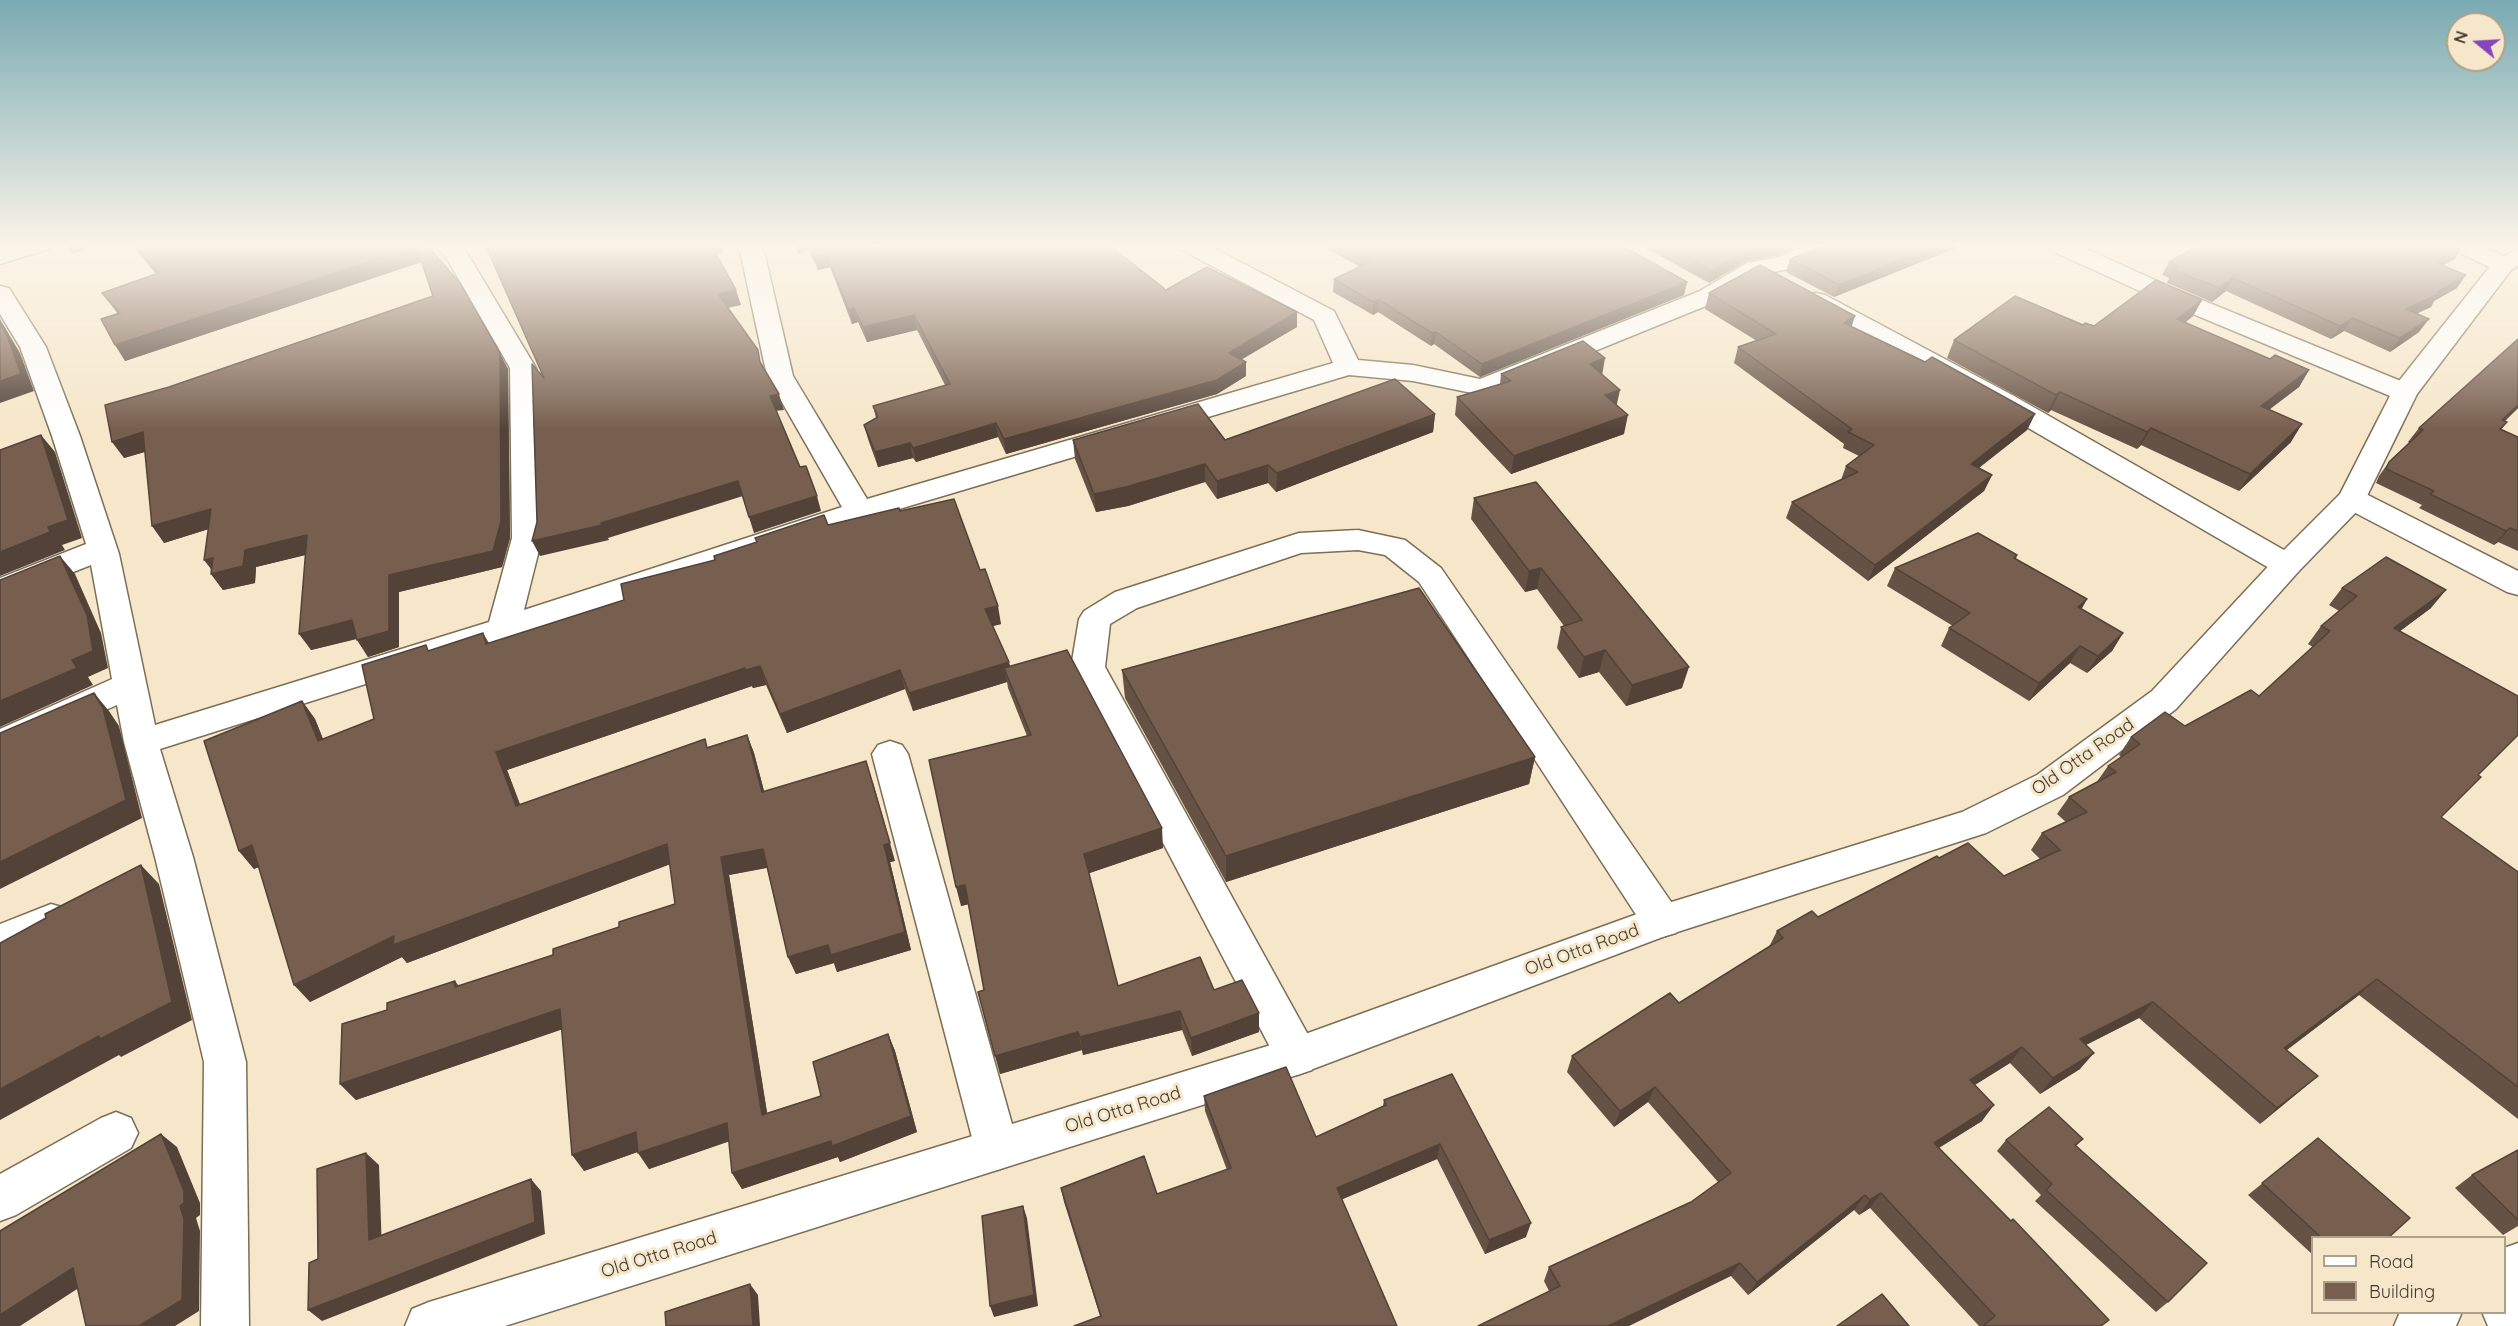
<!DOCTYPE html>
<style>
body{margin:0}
#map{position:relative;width:2518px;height:1326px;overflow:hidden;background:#f6e7cb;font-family:Quicksand,sans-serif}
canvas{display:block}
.legend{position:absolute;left:2311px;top:1236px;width:195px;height:78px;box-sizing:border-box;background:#f6e7cb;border:2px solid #ada18c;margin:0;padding:8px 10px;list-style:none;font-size:18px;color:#3f392e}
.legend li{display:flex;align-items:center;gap:12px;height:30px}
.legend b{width:30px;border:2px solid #ada18c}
.north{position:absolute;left:2446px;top:12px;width:60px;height:60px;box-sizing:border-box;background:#f6e7cb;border:2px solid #ada18c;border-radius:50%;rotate:288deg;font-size:16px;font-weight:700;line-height:24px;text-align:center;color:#3f392e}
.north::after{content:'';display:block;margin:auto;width:21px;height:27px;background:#8746bb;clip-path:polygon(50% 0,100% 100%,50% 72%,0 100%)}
</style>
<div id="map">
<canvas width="2518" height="1326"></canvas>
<ul class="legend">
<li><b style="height:8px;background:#fff"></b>Road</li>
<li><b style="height:16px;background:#775f4f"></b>Building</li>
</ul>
<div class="north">N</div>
</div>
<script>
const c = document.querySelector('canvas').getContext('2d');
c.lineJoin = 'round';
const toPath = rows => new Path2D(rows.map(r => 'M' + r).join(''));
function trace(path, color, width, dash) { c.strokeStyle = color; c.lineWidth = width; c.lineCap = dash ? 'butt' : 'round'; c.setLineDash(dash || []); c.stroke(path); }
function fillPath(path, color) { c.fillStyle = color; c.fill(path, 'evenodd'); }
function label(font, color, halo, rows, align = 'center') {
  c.font = font + ' Quicksand,sans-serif'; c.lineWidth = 6; c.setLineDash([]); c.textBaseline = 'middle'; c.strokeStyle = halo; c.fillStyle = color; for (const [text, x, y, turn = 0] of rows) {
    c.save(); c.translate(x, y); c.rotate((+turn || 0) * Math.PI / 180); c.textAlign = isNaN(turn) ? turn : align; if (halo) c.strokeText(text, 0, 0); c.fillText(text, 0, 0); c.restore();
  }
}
const street = toPath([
 [17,244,53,244,49,249,0,264,0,249,17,244],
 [433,244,459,244,464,248,536,368,542,538,524,610,842,507,767,376,740,251,735,244,759,244,764,251,793,376,867,499,1333,363,1314,320,1180,249,1176,244,1206,244,1334,311,1358,360,1413,365,1480,379,1700,291,1747,263,1780,257,1809,244,1840,244,1836,249,1794,268,1763,274,1718,301,1491,393,1482,395,1413,381,1349,375,869,518,514,637,160,749,193,857,246,1062,249,1326,201,1326,204,1062,155,857,124,742,117,705,0,757,0,729,112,679,91,565,0,601,0,578,86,544,52,436,20,347,0,314,0,286,9,288,46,347,80,436,119,554,155,725,489,622,512,538,510,368,446,257,433,244],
 [2044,244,2075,244,2175,289,2413,386,2417,392,2413,398,2404,400,2395,398,2157,299,2048,249,2044,244],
 [2448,244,2479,244,2511,260,2515,265,2511,270,2503,272,2495,270,2452,249,2448,244],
 [1816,293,1825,295,2014,396,2298,558,2302,565,2298,572,2287,575,2276,572,1994,408,1807,305,1804,300,1807,295,1816,293],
 [2352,490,2362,492,2518,571,2518,595,2507,592,2342,506,2337,499,2342,492,2352,490],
 [1358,530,1405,540,1441,568,1676,909,1681,921,1676,933,1662,937,1648,933,1419,582,1385,555,1358,550,1301,553,1137,608,1110,624,1105,667,1312,1042,1318,1056,1312,1070,1297,1075,1282,1070,1071,667,1079,619,1084,611,1115,592,1299,533,1358,530],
 [890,741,902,745,908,754,1019,1149,1013,1164,997,1170,981,1164,975,1149,872,754,878,745,890,741],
 [51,904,65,908,70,920,65,932,0,959,0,924,51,904],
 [116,1112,131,1118,138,1133,131,1148,16,1215,0,1221,0,1174,101,1118,116,1112],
 [2518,1243,2518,1326,2488,1326,2482,1312,2504,1312,2504,1248,2518,1243],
 [2400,1312,2462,1312,2456,1326,2394,1326,2400,1312]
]);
const secondary = toPath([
 [2518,249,2518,266,2511,270,2417,394,2362,506,2298,572,2176,709,2063,795,1986,833,1668,935,1297,1075,505,1326,405,1326,412,1309,429,1302,1297,1037,1662,905,1962,812,2037,775,2152,691,2276,558,2340,494,2395,386,2495,260,2518,249]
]);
trace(street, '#7c6e56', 3);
trace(secondary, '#7c6e56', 3);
fillPath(street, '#fff');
fillPath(secondary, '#fff');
fillPath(toPath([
 [131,244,413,244,420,256,508,369,510,538,502,567,399,592,399,647,368,657,357,639,311,650,305,555,256,567,255,583,223,590,211,574,208,529,164,543,145,452,124,458,169,387,433,296,421,262,125,361,118,314,102,293,156,274],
 [795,244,875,244,877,248,1166,290,1297,327,1241,359,1246,376,1217,394,1006,454,998,437,916,462,913,458,878,467,868,439,864,425,876,418,873,406,945,385,917,330,867,342,858,322,852,324,830,267,818,270,809,251,798,254],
 [1319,244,1619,244,1687,282,1684,295,1480,377,1434,344,1431,346,1378,312,1373,315,1333,292,1334,279,1360,267],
 [1638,244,1804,244,1779,255,1747,261,1709,283],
 [1828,244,1958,244,1956,248,1834,297,1786,272,1790,259],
 [2455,259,2443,265,2457,288,2434,301,2431,307,2416,313,2419,332,2390,352,2344,331,2331,339,2226,291,2212,302,2167,283,2169,278,2162,275,2169,262],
 [1709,293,1852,327,1925,362,2035,414,2027,430,1979,468,1992,475,1984,491,1868,581,1786,518,1792,502,1841,480,1846,466,1859,456,1843,448,1844,444,1734,363,1738,347,1757,341,1705,309],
 [2202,300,2193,316,2185,323,2270,359,2309,370,2299,387,2269,410,2291,442,2239,491,2141,445,2137,449,2051,410,2048,413,1947,358,1954,340,2083,325,2094,326],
 [2518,339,2518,408,2505,421,2507,422,2501,430,2518,437,2518,551,2498,542,2494,545,2419,508,2422,505,2376,483,2379,476,2389,462,2410,443,2408,442,2419,428],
 [1501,374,1602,374,1617,405,1624,434,1511,474,1455,415,1457,397,1500,384],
 [1435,414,1433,432,1276,492,1268,483,1217,499,1205,482,1128,506,1096,512,1075,459,1073,440,1225,440],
 [1474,498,1682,688,1626,706,1599,672,1579,678,1557,648,1561,627,1564,626,1537,589,1525,592,1471,519],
 [900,511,980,570,1001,624,993,626,1010,666,1163,848,1089,873,1118,986,1214,990,1259,1032,1192,1056,1182,1030,1083,1055,1082,1050,1000,1074,968,904,961,906,1027,736,1008,688,1007,682,913,711,905,689,787,733,766,685,753,688,752,686,507,770,520,804,747,735,754,753,764,791,895,861,890,862,911,950,837,972,834,963,796,974,788,957,767,868,729,875,767,1113,821,1096,888,1034,895,1051,917,1132,840,1162,838,1157,742,1189,732,1173,729,1141,649,1169,638,1152,584,1171,562,1029,356,1100,340,1084,387,1010,455,981,459,986,553,955,675,904,670,864,407,963,402,957,310,1002,259,867,254,869,239,851,302,701,315,719,323,739,374,719,430,651,483,633,489,643,624,600,715,560,828,525],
 [2017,555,2016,559,2087,599,2081,610,2123,633,2112,651,2087,673,2070,663,2029,701,1941,646,1949,628,1953,626,1887,586,1895,568],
 [2342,588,2431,608,2400,631,2478,776,2441,817,2518,872,2518,1119,2359,995,2287,1050,2318,1076,2300,1091,2260,1124,2139,1018,2086,1045,2080,1069,2040,1094,2010,1063,1975,1085,1982,1121,1939,1148,2102,1326,1979,1326,1870,1208,1859,1215,1854,1210,1748,1295,1731,1276,1549,1291,1544,1281,1549,1267,1691,1202,1718,1182,1648,1102,1614,1127,1567,1072,1572,1056,1679,1003,1769,947,1777,931,1818,917,1939,858,2004,876,2040,859,2031,850,2042,833,2066,822,2057,814,2069,797,2096,783,2108,766,2121,757,2119,755,2131,737,2185,726,2259,696,2313,647,2308,644,2321,626,2339,611,2329,605],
 [1122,670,1535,757,1529,784,1226,882,1125,698],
 [1452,1074,1526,1237,1485,1254,1437,1159,1342,1199,1100,1316,1064,1202,1061,1188,1157,1194,1227,1170,1205,1111,1204,1096,1316,1137,1383,1106,1384,1100],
 [2318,1138,2388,1238,2313,1238,2313,1255,2248,1195],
 [2083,1139,2076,1146,2168,1302,2156,1312,2035,1201,2041,1195,1997,1151,2006,1140],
 [2518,1150,2518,1226,2503,1235,2455,1188,2472,1175]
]), '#665244');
fillPath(toPath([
 [66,244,104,244,72,254],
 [711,244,721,244,724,253,714,255],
 [796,244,807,244,809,251,798,254],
 [1774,244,1804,244,1779,255,1747,261,1709,283,1712,271,1750,248],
 [1940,244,1958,244,1956,248,1834,297,1839,285],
 [2464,245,2455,259,2425,275,2434,262],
 [415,247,422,262,125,361,115,345],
 [826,253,830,267,818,270,814,256],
 [2466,275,2457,288,2434,301,2431,307,2397,323,2406,309],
 [2233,278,2226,291,2212,302,2219,288],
 [1687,282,1684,295,1480,377,1482,364],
 [736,290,741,305,723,309,718,294],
 [1379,300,1378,312,1373,315,1373,302],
 [2202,300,2193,316,2168,336,2177,319],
 [854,308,858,322,852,324,849,310],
 [1297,312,1297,327,1229,367,1229,353],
 [914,315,917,330,867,342,863,327],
 [1855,316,1850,332,1844,323],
 [2352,318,2344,331,2331,339,2340,326],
 [0,319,20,353,34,391,0,403],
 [2429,319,2419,332,2390,352,2400,338],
 [1436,332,1434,344,1431,346,1432,333],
 [500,353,508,369,510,538,502,567,399,592,399,647,368,657,357,640],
 [1605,358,1602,376,1590,364],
 [1246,362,1246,376,1217,394,1006,454,1004,439],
 [2309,370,2299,387,2250,423,2261,406],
 [1620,390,1616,408,1605,395],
 [2060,392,2051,410,2048,413,2056,395],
 [779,394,784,410,774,411,770,396],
 [2518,405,2518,408,2491,434,2502,420],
 [1435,414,1433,432,1276,492,1277,473],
 [2035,414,2027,430,1963,480,1971,464],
 [1628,415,1624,434,1511,474,1514,456],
 [996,423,998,437,916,462,913,448],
 [2302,424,2291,442,2239,491,2250,474],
 [2151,428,2141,445,2137,449,2147,432],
 [143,432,154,449,124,458,112,442],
 [41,435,55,452,82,538,62,545,65,550,0,576,0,552,48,527],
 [910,443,913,458,878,467,875,452],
 [1205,464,1205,482,1128,506,1096,512,1094,494],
 [1268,465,1268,483,1217,499,1217,481],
 [1992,475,1984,491,1868,581,1875,565],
 [738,481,743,496,608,538,609,540,540,556,532,541,601,523],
 [817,496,821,511,754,533,749,517],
 [211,509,222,525,164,543,152,526],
 [2510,528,2498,542,2494,545,2506,531],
 [307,535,318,552,256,567,255,583,223,590,211,574,214,573,204,560],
 [60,556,75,574,101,633,108,668,88,677,93,685,0,727,0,701,72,660],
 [1541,568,1537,589,1525,592,1529,571],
 [2446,590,2431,608,2380,646,2394,628],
 [2087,599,2077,617,2078,607],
 [998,606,1001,624,989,627,985,609],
 [352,620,363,637,311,650,299,634],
 [2123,633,2112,651,2087,673,2098,656],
 [2080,646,2070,663,2029,701,2039,683],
 [1605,650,1599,672,1579,678,1584,657],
 [1009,662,1013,680,1004,668,1007,682,913,711,909,693],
 [760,666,766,685,753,688,752,686,507,770,527,824,516,806,496,752,745,668],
 [1689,667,1682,688,1626,706,1632,685],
 [900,670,905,689,787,733,780,714],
 [94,693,109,711,119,726,142,818,0,889,0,862],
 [302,701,315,719,331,759,318,741],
 [747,735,754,753,769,810,762,792],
 [1535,757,1529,784,1226,882,1226,856],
 [872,779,895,861,890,862,911,950,837,972,834,963,796,974,788,957,884,845],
 [1162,828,1163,848,1087,874,1084,854],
 [667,844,676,862,407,963,402,957,310,1002,294,985,394,936],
 [252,845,267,863,254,869,239,851],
 [763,849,770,867,729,875,770,1131,762,1115,721,857],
 [141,865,159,884,192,1020,121,1057,119,1055,0,1120,0,1089,99,1036],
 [965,885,970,904,961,906,956,887],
 [2377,979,2359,995,2268,1064,2284,1048],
 [2153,1002,2139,1018,2066,1055,2080,1039],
 [560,1009,572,1026,356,1100,340,1084],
 [1180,1011,1182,1030,1083,1055,1080,1037],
 [1259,1013,1259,1032,1192,1056,1191,1038],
 [1078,1032,1082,1050,1000,1074,995,1056],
 [888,1034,895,1051,917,1132,840,1162,838,1157,742,1189,732,1173,831,1141],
 [2022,1047,2010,1063,1958,1095,1970,1080],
 [2094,1053,2080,1069,2040,1094,2053,1078],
 [2318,1076,2300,1091,2260,1124,2277,1108],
 [1655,1087,1648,1102,1614,1127,1620,1111],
 [1994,1105,1982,1121,1922,1158,1934,1143],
 [727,1123,736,1139,649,1169,638,1153],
 [636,1132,648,1148,584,1171,572,1155],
 [161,1134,177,1147,200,1203,200,1215,196,1218,200,1231,199,1311,175,1326,139,1326],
 [1440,1144,1437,1159,1336,1202,1337,1188],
 [366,1153,379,1165,382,1252,369,1240],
 [531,1179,541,1191,545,1234,322,1321,308,1310],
 [1881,1193,1870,1208,1859,1215,1870,1200],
 [1865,1195,1854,1210,1748,1295,1757,1282],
 [1023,1206,1027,1218,1038,1306,994,1317,990,1306],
 [1531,1223,1526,1237,1485,1254,1489,1240],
 [1740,1263,1731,1276,1629,1326,1608,1326],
 [73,1268,91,1280,20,1326,0,1326,0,1315],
 [750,1284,758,1295,760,1326,753,1326]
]), '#534237');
const building = toPath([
 [134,244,413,244,415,247,115,345,101,319,120,313,102,293,159,273,134,244],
 [416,244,426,244,460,283,500,353,501,521,493,551,389,575,389,631,357,640,352,620,299,634,307,535,245,550,243,566,211,574,213,558,204,560,211,509,152,526,143,432,112,442,105,405,169,387,433,296,416,244],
 [485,244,711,244,736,290,718,294,758,350,760,362,779,394,770,396,800,467,806,466,817,496,749,517,738,481,601,523,602,525,532,541,537,522,532,364,544,378,485,244],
 [808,244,875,244,877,248,896,244,1108,244,1166,290,1207,267,1297,312,1229,353,1246,362,1217,380,1004,439,996,423,913,448,910,443,875,452,864,425,878,417,873,406,950,384,914,315,863,327,854,308,849,310,826,253,814,256,808,244],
 [1342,244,1619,244,1687,282,1482,364,1436,332,1432,333,1379,300,1373,302,1334,279,1372,261,1342,244],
 [1663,244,1774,244,1750,248,1712,271,1663,244],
 [1828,244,1940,244,1839,285,1790,259,1828,244],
 [2201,244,2461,244,2464,245,2434,262,2466,275,2437,292,2440,293,2406,309,2429,319,2400,338,2352,318,2340,326,2233,278,2219,288,2174,270,2179,266,2169,262,2201,244],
 [1760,265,1855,316,1844,323,1925,362,1932,357,2035,414,1971,464,1992,475,1875,565,1792,502,1858,472,1846,466,1874,445,1848,432,1852,429,1738,347,1776,334,1709,293,1760,265],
 [2156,280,2202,300,2177,319,2270,359,2275,355,2309,370,2261,406,2302,424,2250,474,2151,428,2147,432,2060,392,2056,395,1954,340,2015,296,2083,325,2085,323,2094,326,2156,280],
 [0,323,7,336,21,374,0,381,0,323],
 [2518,339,2518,405,2502,420,2507,422,2500,429,2518,437,2518,531,2510,528,2506,531,2430,494,2434,491,2386,469,2389,462,2423,430,2419,428,2518,339],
 [1583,341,1605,358,1590,364,1620,390,1605,395,1628,415,1514,456,1457,397,1511,381,1501,374,1583,341],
 [1395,379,1435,414,1277,473,1268,465,1217,481,1205,464,1126,487,1094,494,1073,440,1198,404,1225,440,1395,379],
 [41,435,68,520,48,527,50,532,0,552,0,450,41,435],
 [1536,482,1689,667,1632,685,1605,650,1584,657,1561,627,1582,620,1541,568,1529,571,1474,498,1536,482],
 [954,499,980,570,985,569,998,606,985,609,1009,662,909,693,900,670,780,714,760,666,746,670,745,668,496,752,516,806,705,739,707,748,747,735,762,792,866,761,890,843,884,845,905,932,831,955,828,945,788,957,763,849,721,857,762,1115,821,1096,813,1062,888,1034,911,1116,832,1146,831,1141,732,1173,727,1123,638,1153,636,1132,572,1155,560,1009,340,1084,342,1024,387,1010,387,1003,455,981,455,987,553,955,553,949,619,927,619,922,675,904,667,844,393,945,394,936,294,985,252,845,239,851,204,741,302,701,318,741,374,719,362,665,426,645,428,651,483,633,486,644,624,600,621,584,715,560,714,556,757,542,755,538,824,515,828,525,899,508,900,511,954,499],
 [1978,533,2017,555,2014,558,2087,599,2078,607,2123,633,2098,656,2080,646,2039,683,1949,628,1970,613,1895,568,1978,533],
 [60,556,87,615,93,651,72,660,77,668,0,701,0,580,60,556],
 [2386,557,2446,590,2394,628,2518,696,2518,735,2478,775,2481,777,2441,817,2518,872,2518,1087,2377,979,2284,1048,2318,1076,2277,1108,2153,1002,2080,1039,2094,1053,2053,1078,2022,1047,1970,1080,1994,1105,1934,1143,2011,1221,2013,1219,2109,1320,2101,1326,1983,1326,1995,1316,1881,1193,1870,1200,1865,1195,1757,1282,1740,1263,1608,1326,1478,1326,1560,1286,1549,1267,1691,1202,1731,1173,1655,1087,1620,1111,1572,1056,1670,993,1679,1003,1783,938,1777,931,1812,911,1818,917,1937,856,1939,858,1968,843,2004,876,2060,850,2042,833,2087,812,2069,797,2116,772,2108,766,2140,744,2131,737,2165,712,2185,726,2251,690,2259,696,2330,631,2321,626,2357,596,2342,588,2386,557],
 [1419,588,1535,757,1226,856,1122,670,1419,588],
 [1067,650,1162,828,1084,854,1118,986,1200,957,1214,990,1242,980,1259,1013,1191,1038,1180,1011,1080,1037,1078,1032,995,1056,978,992,984,990,965,885,956,887,929,760,1031,735,1004,668,1067,650],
 [94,693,103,708,126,800,0,862,0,733,94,693],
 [141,865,172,1002,100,1039,99,1036,0,1089,0,943,46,918,45,914,141,865],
 [1286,1067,1316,1137,1386,1105,1384,1100,1452,1074,1531,1223,1489,1240,1440,1144,1337,1188,1397,1326,1074,1326,1101,1316,1061,1188,1144,1156,1157,1194,1231,1168,1204,1096,1286,1067],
 [2049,1107,2083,1139,2075,1145,2207,1263,2168,1302,2046,1190,2052,1184,2006,1140,2049,1107],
 [161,1134,184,1191,184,1203,180,1206,184,1219,182,1300,139,1326,86,1326,73,1268,0,1315,0,1231,161,1134],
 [2318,1138,2410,1218,2388,1238,2322,1238,2262,1183,2318,1138],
 [2518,1150,2518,1220,2472,1175,2518,1150],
 [366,1153,369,1240,531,1179,535,1222,308,1310,309,1263,318,1259,317,1169,366,1153],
 [1023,1206,1034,1295,990,1306,982,1216,1023,1206],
 [750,1284,753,1326,666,1326,665,1312,750,1284],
 [1882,1294,1909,1326,1837,1326,1882,1294]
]);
fillPath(building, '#775f4f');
trace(building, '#534237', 1.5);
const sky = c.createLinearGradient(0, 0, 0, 430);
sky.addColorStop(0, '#79aab2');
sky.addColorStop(0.57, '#fbf4e8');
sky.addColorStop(1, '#fbf4e800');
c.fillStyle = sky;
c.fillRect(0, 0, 2518, 430);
label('18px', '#3f392e', '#f6e7cb', [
 ["Old Otta Road",2083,757,-35],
 ["Old Otta Road",1582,950,-20],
 ["Old Otta Road",1123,1110,-17],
 ["Old Otta Road",659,1255,-17]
]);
</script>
